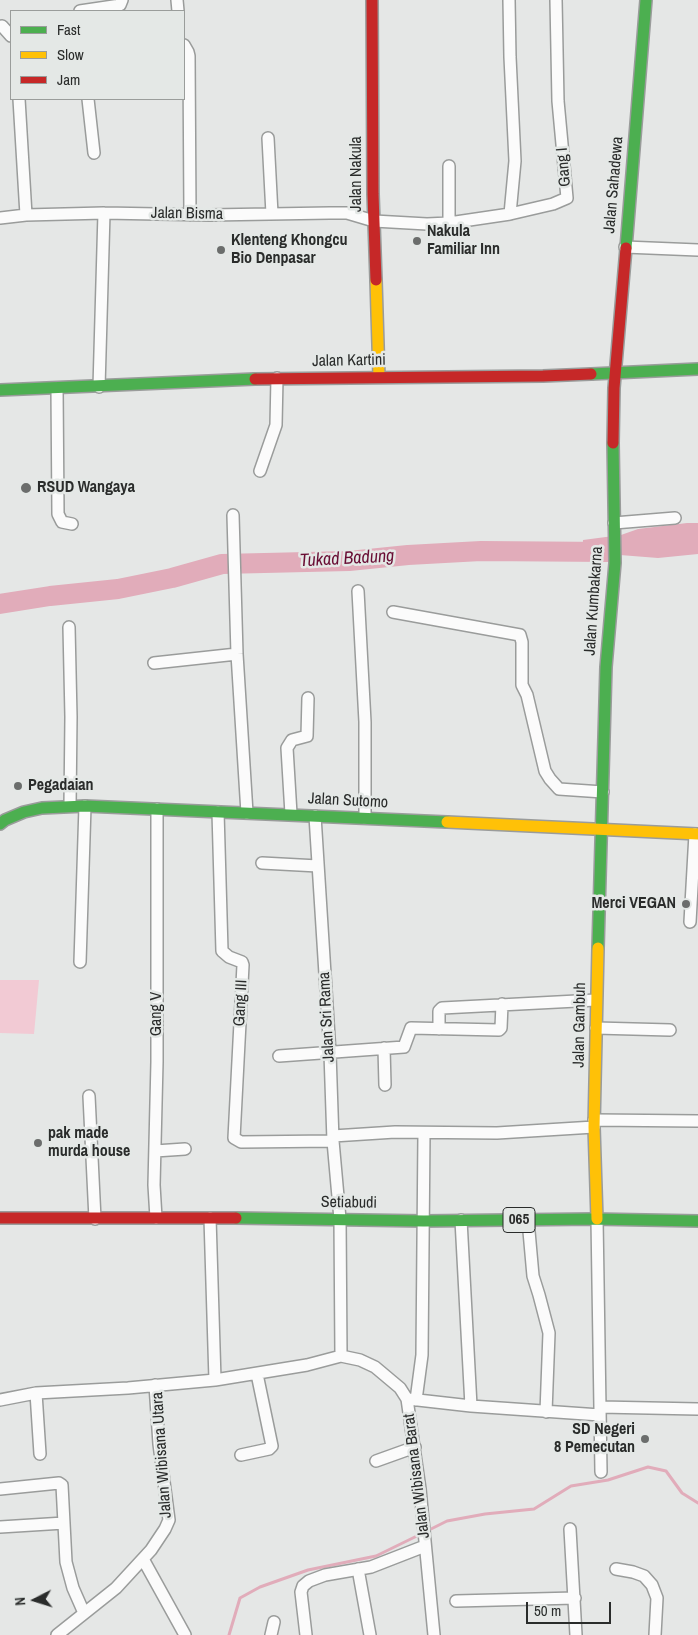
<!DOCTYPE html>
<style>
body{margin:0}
#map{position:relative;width:698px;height:1635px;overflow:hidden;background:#e5e7e6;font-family:"Archivo Narrow",sans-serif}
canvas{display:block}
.legend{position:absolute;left:10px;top:10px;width:175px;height:90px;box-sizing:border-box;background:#e4e8e6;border:1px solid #9a9d9b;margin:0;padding:6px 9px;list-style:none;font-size:15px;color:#2a2c2b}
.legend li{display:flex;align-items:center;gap:10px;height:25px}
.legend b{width:25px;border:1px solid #9a9d9b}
.north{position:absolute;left:10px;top:1575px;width:50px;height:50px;-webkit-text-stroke:4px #e4e8e6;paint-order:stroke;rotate:265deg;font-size:14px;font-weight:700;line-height:20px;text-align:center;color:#2a2c2b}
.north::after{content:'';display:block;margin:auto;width:18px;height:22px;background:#2a2c2b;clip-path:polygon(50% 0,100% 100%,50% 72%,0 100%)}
.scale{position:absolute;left:526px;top:1602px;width:85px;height:22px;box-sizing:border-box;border:2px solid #2a2c2b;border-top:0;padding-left:6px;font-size:15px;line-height:18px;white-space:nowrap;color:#2a2c2b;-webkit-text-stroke:4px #e4e8e6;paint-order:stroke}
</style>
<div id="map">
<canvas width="698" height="1635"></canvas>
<ul class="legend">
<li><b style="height:6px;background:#4caf50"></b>Fast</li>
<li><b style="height:6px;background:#ffc107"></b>Slow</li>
<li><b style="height:6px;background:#c62828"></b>Jam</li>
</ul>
<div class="north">N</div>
<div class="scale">50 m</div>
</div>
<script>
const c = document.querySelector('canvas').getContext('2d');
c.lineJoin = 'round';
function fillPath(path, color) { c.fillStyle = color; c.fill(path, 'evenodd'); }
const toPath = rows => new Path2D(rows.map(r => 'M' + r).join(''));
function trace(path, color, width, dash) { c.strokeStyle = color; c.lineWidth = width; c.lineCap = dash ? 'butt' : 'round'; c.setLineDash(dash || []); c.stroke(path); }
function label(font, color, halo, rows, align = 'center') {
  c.font = font + ' "Archivo Narrow",sans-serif'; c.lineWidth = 5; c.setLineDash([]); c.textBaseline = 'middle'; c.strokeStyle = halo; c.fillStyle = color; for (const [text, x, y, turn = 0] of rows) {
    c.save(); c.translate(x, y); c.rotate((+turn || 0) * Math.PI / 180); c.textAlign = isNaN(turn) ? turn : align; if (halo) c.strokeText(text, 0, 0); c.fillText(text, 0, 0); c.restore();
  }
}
fillPath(toPath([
 [0,980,39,980,34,1034,0,1033]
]), '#f2cad4');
fillPath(toPath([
 [687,523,698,523,698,554,658,558,620,555,582,557,583,540,621,535,638,529]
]), '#e1acba');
trace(toPath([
 [427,1531,447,1521,485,1514,534,1509,571,1486,608,1480,648,1467,666,1471,682,1493,698,1503],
 [229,1635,240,1598,260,1587,308,1570,376,1556,421,1534]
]), '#e1acba', 3);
trace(toPath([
 [0,604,50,596,118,589,172,578,222,564,349,561,408,555,481,551,609,552]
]), '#e1acba', 20);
const street = toPath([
 [177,0,178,11],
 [509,0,510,57,515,161,510,214],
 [80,11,120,5,122,0],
 [2,26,11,36],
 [184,45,188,52,189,56,190,215],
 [19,99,26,215],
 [88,99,94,153],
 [268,138,272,214],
 [449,166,449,223],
 [0,218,26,215,104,213,210,215,330,213,347,213,374,221,427,224,449,223,510,214,553,204,567,198,558,101,556,0],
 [625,247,698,250],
 [99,387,104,213],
 [57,388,58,514,62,522,72,524],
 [260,471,276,425,277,378],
 [233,515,237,654,247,813],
 [614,523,675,518],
 [358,591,365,722,365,818],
 [393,612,520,635,522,642,522,685,527,695,545,771,550,779,559,789,603,792],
 [69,627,71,717,70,806],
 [154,663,237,654],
 [218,812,222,951,229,957,242,962,243,965,234,1138,241,1142,333,1141],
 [291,814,287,748,292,740,307,736,308,698],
 [315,816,330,1053,333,1141,340,1219,341,1356],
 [262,863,318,866],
 [690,922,695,834],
 [80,962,85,806],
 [596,1028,670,1030],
 [439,1029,439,1011,442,1008,596,1000],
 [384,1048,385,1085],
 [279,1056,404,1047,411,1028,499,1030,501,1028,502,1004],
 [89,1096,95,1219],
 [594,1120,698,1121],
 [333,1136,395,1132,497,1133,594,1127],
 [155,1151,185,1149],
 [156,1218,154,1185,157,1062,157,809],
 [210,1218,215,1380],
 [597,1219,601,1472],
 [461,1220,471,1406],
 [528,1220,533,1276,539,1295,549,1333,546,1412],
 [36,1393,40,1454],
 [409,1399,471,1406,600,1415],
 [0,1400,36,1393,128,1388,215,1380,307,1365,341,1356,360,1360,375,1367,400,1388,407,1399,420,1489,434,1635],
 [416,1400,422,1355,424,1133],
 [600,1407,698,1409],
 [241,1455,269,1449,272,1446,257,1374],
 [376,1461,415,1447],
 [0,1489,59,1483,62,1485,66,1562,73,1588,84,1613],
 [0,1527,64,1523],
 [570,1529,576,1635],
 [143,1559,185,1635],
 [358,1569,370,1635],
 [616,1569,633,1572,644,1576,652,1585,657,1598,655,1635],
 [456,1601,575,1598],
 [57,1635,116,1588,151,1550,165,1529,169,1520,159,1444,155,1385],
 [271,1635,274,1622],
 [306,1635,301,1592,303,1586,309,1581,325,1575,371,1567,425,1546]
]);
const fast = toPath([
 [626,248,646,0],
 [591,374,698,369],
 [0,390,255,379],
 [0,824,5,820,24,812,42,808,85,806,447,822],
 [598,948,606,667,615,563,613,443],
 [236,1218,424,1221,593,1219,698,1221]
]);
const slow = toPath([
 [376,280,379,377],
 [447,822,698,834],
 [597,1219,594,1127,598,948]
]);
const jam = toPath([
 [372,0,373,194,376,280],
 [255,379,543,376,591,374],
 [613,443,614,388,626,248],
 [0,1218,236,1218]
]);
trace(street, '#9a9c9b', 14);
trace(fast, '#9a9c9b', 14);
trace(slow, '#9a9c9b', 14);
trace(jam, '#9a9c9b', 14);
trace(street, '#fbfbfb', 11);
trace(fast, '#4caf50', 11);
trace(slow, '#ffc107', 11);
trace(jam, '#c62828', 11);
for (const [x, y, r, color] of [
 [417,241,5,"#6b6d6c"],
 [221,250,5,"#6b6d6c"],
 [26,488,6,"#6b6d6c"],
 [18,786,5,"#6b6d6c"],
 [686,904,5,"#6b6d6c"],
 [38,1143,5,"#6b6d6c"],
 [645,1439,5,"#6b6d6c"]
]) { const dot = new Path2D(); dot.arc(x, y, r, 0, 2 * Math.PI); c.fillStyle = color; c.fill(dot); trace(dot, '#e4e8e6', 2); }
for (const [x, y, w] of [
 [519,1220,32]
]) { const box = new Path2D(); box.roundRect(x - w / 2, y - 12.5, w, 25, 4); c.fillStyle = '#e4e8e6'; c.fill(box); trace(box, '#2a2c2b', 1); }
label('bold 15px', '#2a2c2b', null, [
 ["065",519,1220]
]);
label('16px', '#2a2c2b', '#e4e8e6', [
 ["Gang I",564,167,-95],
 ["Jalan Nakula",357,174,-90],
 ["Jalan Sahadewa",614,185,-85],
 ["Jalan Bisma",187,214,1],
 ["Jalan Kartini",349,361,-1],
 ["Jalan Kumbakarna",594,601,-86],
 ["Jalan Sutomo",348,801,3],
 ["Gang III",241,1003,-87],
 ["Gang V",157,1014,-90],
 ["Jalan Sri Rama",327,1017,-93],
 ["Jalan Gambuh",580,1025,-89],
 ["Setiabudi",349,1203,1],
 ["Jalan Wibisana Utara",162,1455,-94],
 ["Jalan Wibisana Barat",417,1476,-97]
]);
label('bold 16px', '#2a2c2b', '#e4e8e6', [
 ["Nakula",427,232],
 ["Familiar Inn",427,250],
 ["Klenteng Khongcu",231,241],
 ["Bio Denpasar",231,259],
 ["RSUD Wangaya",37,488],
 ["Pegadaian",28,786],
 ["Merci VEGAN",676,904,"right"],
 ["pak made",48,1134],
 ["murda house",48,1152],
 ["SD Negeri",635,1430,"right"],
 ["8 Pemecutan",635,1448,"right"]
], 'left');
label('italic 18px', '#690d34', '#e4e8e6', [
 ["Tukad Badung",347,559,-3]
]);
</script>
